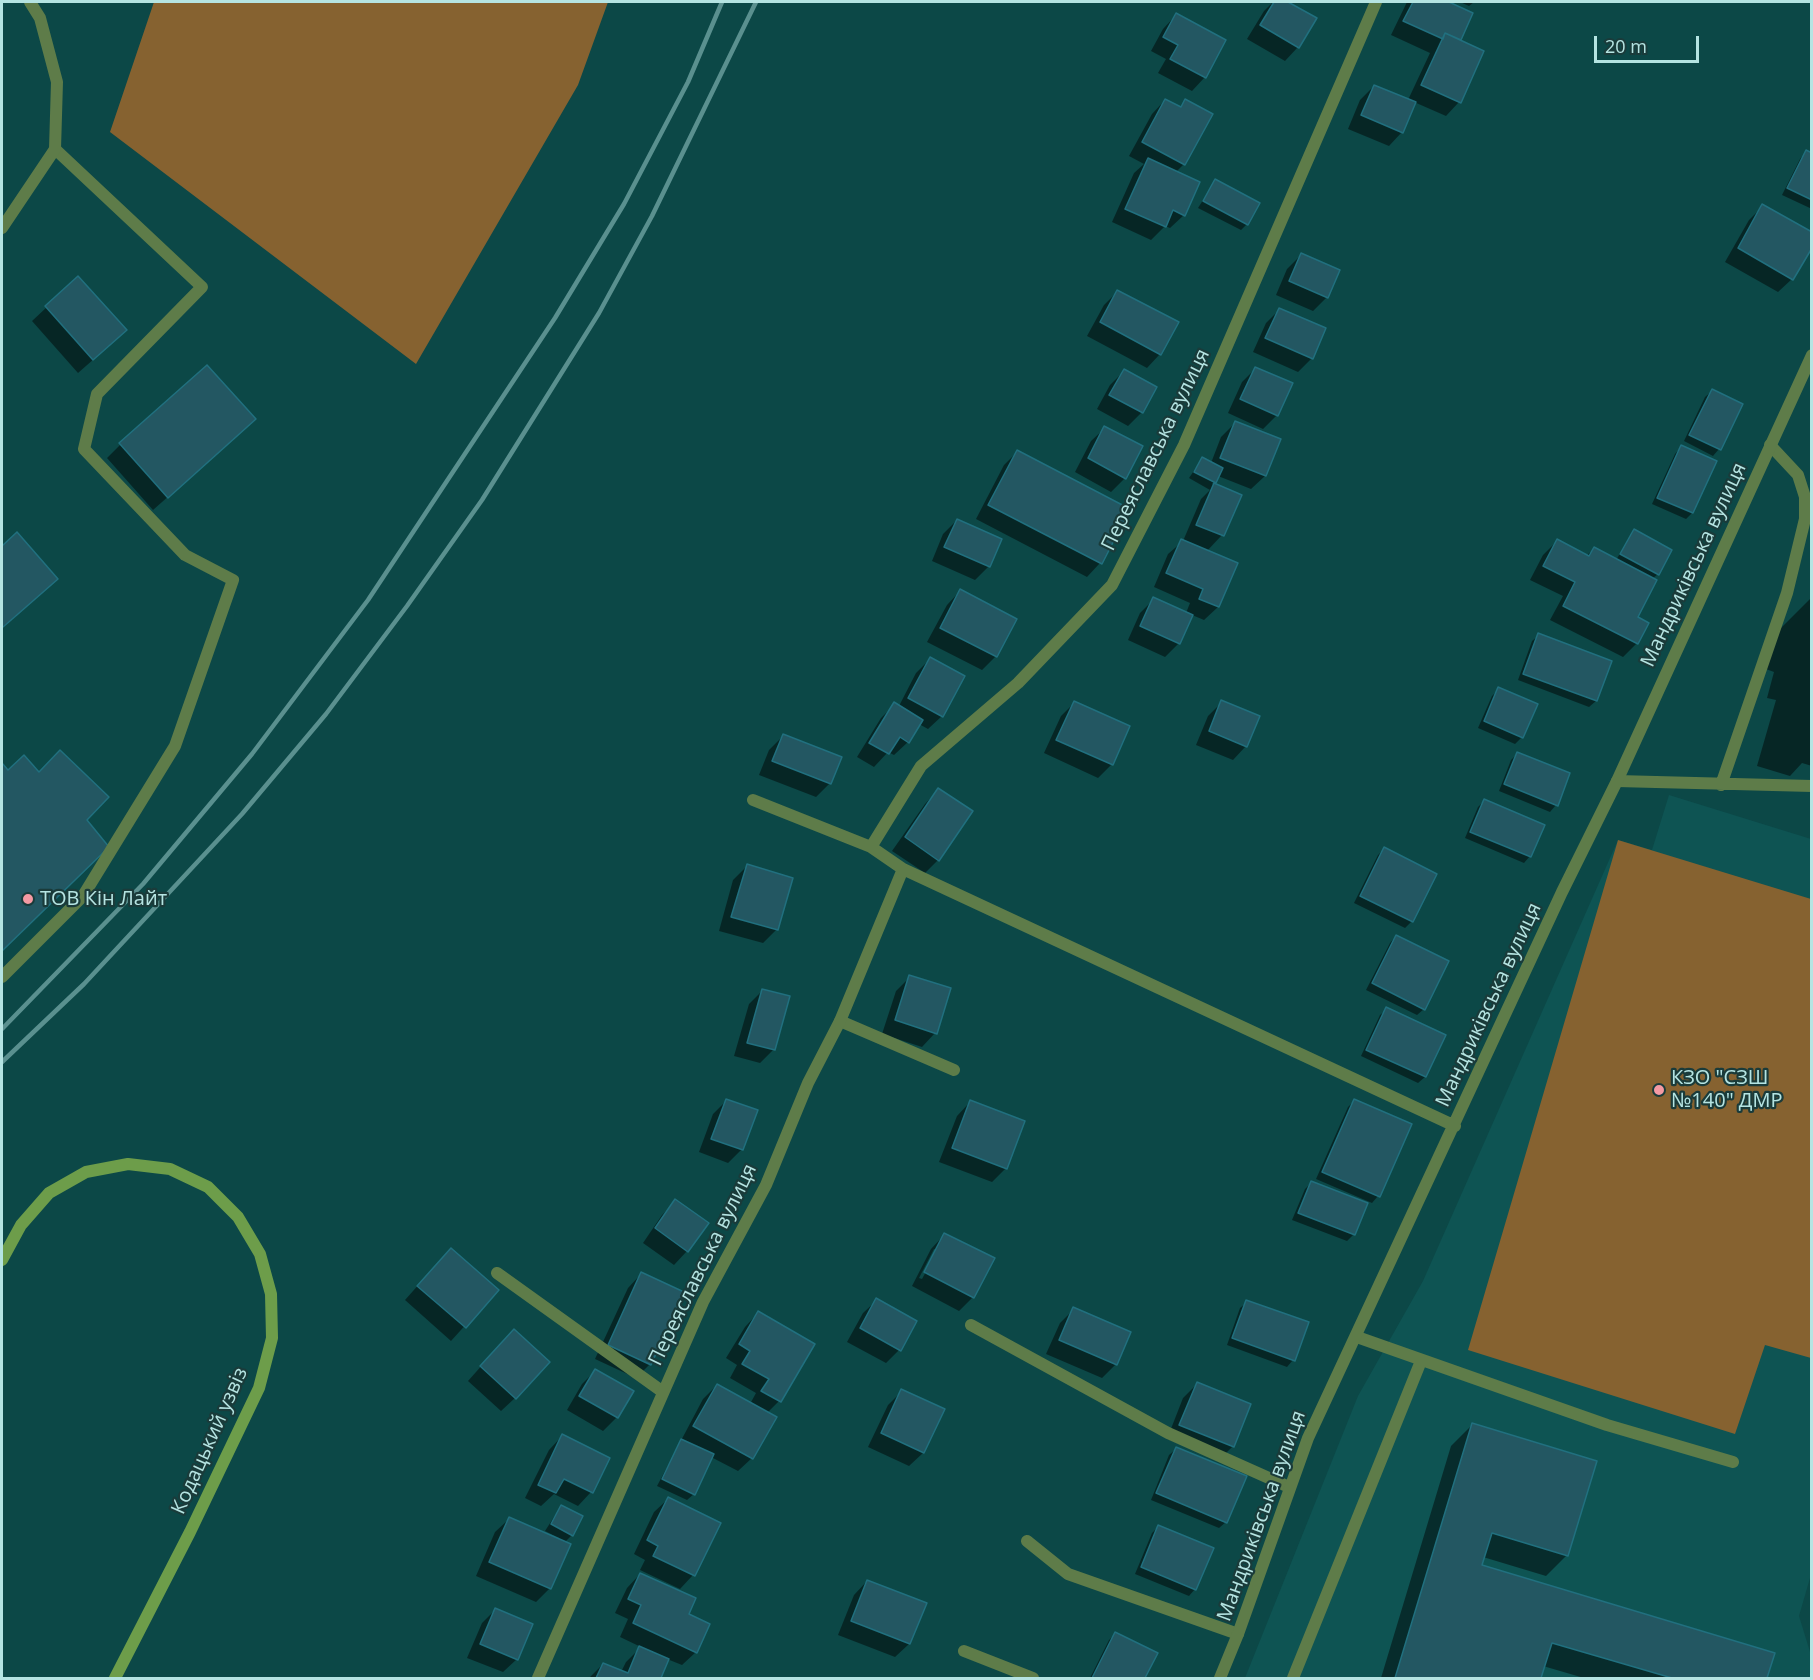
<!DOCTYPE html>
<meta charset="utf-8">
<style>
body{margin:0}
#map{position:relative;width:1813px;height:1680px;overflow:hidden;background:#0c4847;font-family:"Open Sans",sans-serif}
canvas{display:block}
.frame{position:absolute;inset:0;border:3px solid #b5e4e2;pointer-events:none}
.scale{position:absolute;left:1594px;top:36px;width:105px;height:27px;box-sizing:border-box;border:3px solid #b5e4e2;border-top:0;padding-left:8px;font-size:18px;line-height:21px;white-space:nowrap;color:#b5e4e2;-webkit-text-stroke:4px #1a3b3a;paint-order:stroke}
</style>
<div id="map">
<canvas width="1813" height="1680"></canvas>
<div class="frame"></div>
<div class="scale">20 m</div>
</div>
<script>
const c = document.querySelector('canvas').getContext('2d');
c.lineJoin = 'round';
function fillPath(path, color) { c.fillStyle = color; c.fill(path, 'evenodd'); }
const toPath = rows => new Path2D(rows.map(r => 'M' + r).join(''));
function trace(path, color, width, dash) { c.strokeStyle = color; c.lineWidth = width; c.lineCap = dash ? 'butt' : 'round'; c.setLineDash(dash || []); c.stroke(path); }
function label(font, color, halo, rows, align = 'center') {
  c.font = font + ' "Open Sans",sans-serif'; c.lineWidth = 4.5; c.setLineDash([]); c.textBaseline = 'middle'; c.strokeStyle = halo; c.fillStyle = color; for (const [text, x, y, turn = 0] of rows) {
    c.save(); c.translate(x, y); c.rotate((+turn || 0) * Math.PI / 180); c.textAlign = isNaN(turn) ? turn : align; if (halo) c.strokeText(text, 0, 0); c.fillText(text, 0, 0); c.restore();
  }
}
fillPath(toPath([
 [1669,795,1811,839,1812,1571,1799,1616,1811,1655,1811,1678,1245,1678,1358,1396,1423,1281,1618,840,1652,850]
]), '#0e5453');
fillPath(toPath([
 [154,2,608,2,578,85,416,364,110,132],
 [1618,840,1811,899,1811,1358,1765,1345,1735,1434,1468,1350]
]), '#866230');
fillPath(toPath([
 [1273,2,1285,2,1315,19,1298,47,1285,61,1247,39,1264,11],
 [1407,2,1445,2,1471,14,1459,41,1459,102,1446,116,1414,102,1402,132,1389,146,1348,129,1360,100,1374,86,1408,100,1430,53,1391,35],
 [1460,2,1474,2,1469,6],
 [1176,15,1205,77,1192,91,1158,73,1166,59,1151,51,1163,29],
 [1165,100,1179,108,1186,101,1184,164,1176,172,1184,215,1170,228,1165,226,1151,240,1112,222,1134,173,1144,164,1129,156,1152,114],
 [1806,152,1812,155,1812,209,1782,195,1800,159],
 [1215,181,1247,224,1241,230,1198,208],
 [1763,206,1792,279,1778,292,1725,262,1749,220],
 [1301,255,1327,297,1313,311,1276,295,1287,269],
 [78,278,111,344,78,373,32,321],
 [1118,291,1160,354,1147,368,1087,336,1104,305],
 [1279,310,1312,358,1298,372,1253,352,1266,323],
 [1256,368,1277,415,1263,429,1228,413,1242,382],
 [1124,371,1142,412,1128,426,1097,409,1110,385],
 [1712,391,1719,449,1713,456,1684,441,1705,397],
 [1235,423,1279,440,1265,476,1251,489,1218,476,1212,484,1240,496,1222,535,1207,551,1218,607,1204,620,1192,615,1179,643,1165,657,1128,640,1140,613,1154,599,1186,613,1190,603,1154,587,1168,554,1183,541,1201,499,1210,490,1189,478,1202,459,1211,463,1221,437],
 [1105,428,1125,478,1111,492,1075,472,1091,441],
 [240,433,153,510,107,458,121,444],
 [1681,447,1692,513,1686,519,1652,504,1675,454],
 [1017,452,1100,563,1087,577,976,519,1004,465],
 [957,520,989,566,975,580,932,561,943,534],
 [1634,531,1658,574,1652,579,1636,618,1637,643,1623,657,1550,620,1563,596,1530,580,1543,555,1557,541,1586,556,1594,549,1616,560],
 [17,534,56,579,2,629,2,548],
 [960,591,1015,620,996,656,982,670,927,642,947,605],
 [1812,597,1812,766,1802,763,1790,776,1757,766,1776,700,1767,698,1774,672,1766,669,1778,631],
 [1539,635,1610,662,1596,701,1589,707,1518,680,1532,641],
 [930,659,942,716,928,729,919,724,908,742,894,755,888,752,874,767,857,757,881,718,895,704,899,706,916,673],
 [1499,689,1536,705,1521,738,1515,744,1478,728,1492,696],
 [1222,702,1246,746,1233,760,1196,745,1208,716],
 [1074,703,1128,727,1111,765,1098,778,1044,753,1061,716],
 [783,736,830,783,816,797,759,775,769,750],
 [1517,754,1556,805,1550,812,1499,791,1511,760],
 [2,765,85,820,69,885,2,950],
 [938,790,938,860,925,873,892,851,925,804],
 [1484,801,1530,856,1524,863,1465,838,1478,807],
 [1384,849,1435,874,1412,921,1405,928,1354,903,1378,855],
 [747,866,777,929,763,943,719,931,733,880],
 [1396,936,1424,1009,1417,1015,1366,990,1390,943],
 [910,977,935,1033,922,1047,882,1034,896,991],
 [763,990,774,1049,760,1063,734,1056,749,1004],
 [1387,1009,1444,1035,1425,1077,1418,1083,1361,1056,1380,1015],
 [727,1100,742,1149,728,1163,699,1152,713,1114],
 [1354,1101,1410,1125,1378,1196,1372,1203,1316,1179,1348,1107],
 [970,1102,1006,1168,992,1182,939,1162,957,1116],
 [1311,1183,1366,1204,1353,1235,1347,1241,1292,1220,1305,1189],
 [676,1201,687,1251,674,1265,643,1243,662,1215],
 [944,1235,973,1297,959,1311,912,1286,931,1249],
 [934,1249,938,1249,922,1279,919,1278],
 [437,1264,497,1290,451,1341,405,1300],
 [641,1274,650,1364,636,1378,595,1359,628,1288],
 [877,1300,899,1350,886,1363,847,1342,863,1313],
 [1247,1302,1293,1360,1287,1367,1227,1345,1240,1308],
 [1074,1309,1129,1333,1116,1364,1102,1378,1046,1354,1060,1323],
 [758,1313,813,1345,779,1401,767,1413,752,1458,738,1471,711,1457,694,1494,687,1500,657,1486,703,1399,717,1385,750,1404,756,1393,730,1378,737,1365,726,1358,745,1327],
 [500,1345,515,1398,501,1411,468,1381],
 [595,1371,617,1417,603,1431,567,1410,582,1384],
 [1197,1384,1233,1446,1219,1460,1167,1439,1183,1398],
 [902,1391,943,1410,923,1453,909,1466,868,1447,888,1405],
 [1472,1425,1567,1555,1546,1576,1483,1557,1480,1566,1773,1654,1765,1678,1584,1678,1543,1666,1540,1678,1381,1678,1451,1446],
 [562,1436,591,1492,578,1506,554,1494,541,1506,525,1498,549,1450],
 [1176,1449,1226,1522,1219,1528,1151,1500,1169,1455],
 [668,1499,719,1523,693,1575,680,1589,640,1570,645,1560,634,1554,654,1512],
 [561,1506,572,1535,564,1543,550,1588,536,1602,476,1576,495,1532,509,1519,558,1540,559,1538,545,1531],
 [1158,1527,1195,1589,1189,1596,1135,1574,1152,1533],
 [640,1574,687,1615,696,1652,682,1665,667,1659,659,1678,589,1678,603,1664,621,1672,626,1662,641,1647,620,1637,628,1619,615,1613,627,1588],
 [867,1581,909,1644,895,1657,838,1635,854,1595],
 [495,1610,517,1659,503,1672,467,1658,482,1623],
 [1115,1634,1156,1653,1143,1678,1090,1678,1109,1640]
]), '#0007');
const building = toPath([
 [1274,2,1288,2,1317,18,1299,48,1260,25,1274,2],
 [1413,2,1449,2,1473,13,1461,40,1445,33,1443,39,1403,21,1413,2],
 [1176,13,1226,40,1206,78,1170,59,1178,45,1163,37,1176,13],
 [1445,33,1484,51,1461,103,1421,85,1445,33],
 [1374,85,1416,102,1403,133,1361,115,1374,85],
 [1165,99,1181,107,1185,99,1213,114,1185,165,1142,142,1165,99],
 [1806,150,1812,153,1812,200,1787,188,1806,150],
 [1148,158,1200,182,1185,216,1173,210,1166,227,1125,209,1148,158],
 [1215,179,1260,203,1248,225,1203,201,1215,179],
 [1762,204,1812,232,1812,248,1793,280,1738,248,1762,204],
 [1301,253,1340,270,1328,298,1289,281,1301,253],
 [78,276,127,330,93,360,45,306,78,276],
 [1117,290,1179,322,1161,355,1100,322,1117,290],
 [1279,308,1326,328,1313,359,1265,338,1279,308],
 [207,365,256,419,168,498,119,443,207,365],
 [1255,367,1293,383,1278,416,1240,399,1255,367],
 [1124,369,1157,387,1143,413,1109,395,1124,369],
 [1712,389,1743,404,1721,450,1689,435,1712,389],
 [1235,421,1281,439,1266,476,1220,458,1235,421],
 [1104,426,1143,446,1126,479,1088,458,1104,426],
 [1681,445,1717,461,1693,513,1657,498,1681,445],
 [1017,450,1130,509,1102,564,988,505,1017,450],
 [1202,457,1223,468,1216,483,1194,472,1202,457],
 [1214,483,1242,495,1224,536,1196,525,1214,483],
 [957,519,1002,539,990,567,944,547,957,519],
 [1634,529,1672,550,1659,575,1620,554,1634,529],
 [17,532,58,579,2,628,2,546,17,532],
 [1181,539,1238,563,1219,607,1199,599,1203,589,1166,573,1181,539],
 [1557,539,1589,556,1594,547,1657,580,1638,617,1649,623,1638,644,1563,606,1575,582,1543,566,1557,539],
 [960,589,1017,619,997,657,940,628,960,589],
 [1153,597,1193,615,1180,644,1140,626,1153,597],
 [1538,633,1612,661,1597,701,1523,674,1538,633],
 [930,657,965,676,943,717,908,698,930,657],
 [1498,687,1538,704,1523,738,1484,721,1498,687],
 [1221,700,1260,716,1247,747,1209,731,1221,700],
 [1074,701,1130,726,1113,765,1056,740,1074,701],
 [894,702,923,720,909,743,900,737,889,754,869,743,894,702],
 [783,734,842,757,831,784,772,761,783,734],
 [60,750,109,797,87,820,109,847,2,951,2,763,8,770,24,755,39,772,60,750],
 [1517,752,1570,773,1558,806,1504,784,1517,752],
 [938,788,973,811,939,861,905,837,938,788],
 [1484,799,1545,825,1531,857,1470,832,1484,799],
 [1384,847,1437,874,1413,922,1360,896,1384,847],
 [747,864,793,878,778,930,731,917,747,864],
 [1396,935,1449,961,1425,1010,1372,983,1396,935],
 [909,975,951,988,937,1034,895,1020,909,975],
 [762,989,790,996,775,1050,747,1043,762,989],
 [1386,1007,1446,1035,1426,1077,1366,1050,1386,1007],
 [726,1099,758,1110,743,1150,711,1139,726,1099],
 [1354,1099,1412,1124,1380,1197,1322,1172,1354,1099],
 [970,1100,1025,1121,1007,1169,952,1148,970,1100],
 [1311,1181,1368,1203,1355,1235,1298,1213,1311,1181],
 [675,1199,709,1223,688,1252,655,1228,675,1199],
 [944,1233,995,1258,974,1298,924,1272,944,1233],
 [451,1248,499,1290,466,1328,417,1286,451,1248],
 [641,1272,684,1292,651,1365,608,1345,641,1272],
 [876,1298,917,1321,901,1351,860,1328,876,1298],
 [1246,1300,1309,1322,1295,1361,1232,1338,1246,1300],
 [1073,1307,1131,1332,1117,1365,1059,1340,1073,1307],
 [758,1311,815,1344,781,1402,761,1391,769,1379,742,1364,750,1351,739,1344,758,1311],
 [514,1329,550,1362,516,1399,480,1366,514,1329],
 [595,1369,634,1391,618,1418,579,1396,595,1369],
 [1197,1382,1251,1404,1234,1447,1179,1425,1197,1382],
 [717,1384,777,1417,753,1459,693,1426,717,1384],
 [901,1389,945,1409,924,1453,881,1433,901,1389],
 [1472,1423,1597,1461,1568,1556,1492,1533,1482,1565,1775,1653,1767,1678,1672,1678,1552,1643,1541,1678,1395,1678,1472,1423],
 [562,1434,610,1458,593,1493,564,1479,556,1493,538,1485,562,1434],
 [681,1439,714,1454,695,1495,662,1479,681,1439],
 [1176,1447,1247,1476,1227,1523,1156,1493,1176,1447],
 [668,1497,721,1523,695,1576,653,1556,658,1546,647,1540,668,1497],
 [561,1505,583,1516,573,1536,551,1524,561,1505],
 [509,1517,571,1544,551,1589,489,1562,509,1517],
 [1158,1525,1214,1548,1196,1590,1141,1567,1158,1525],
 [640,1573,696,1598,689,1614,710,1624,697,1653,633,1623,641,1605,628,1599,640,1573],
 [867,1580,927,1603,910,1644,851,1621,867,1580],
 [495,1608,533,1624,518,1660,480,1644,495,1608],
 [1115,1632,1158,1653,1145,1678,1092,1678,1115,1632],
 [639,1646,669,1659,661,1678,596,1678,603,1663,628,1673,639,1646]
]);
fillPath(building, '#235762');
trace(building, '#21707f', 1.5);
trace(toPath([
 [1617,781,1812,786],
 [1721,785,1787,593,1805,519,1805,497,1798,475,1770,445],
 [2,977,83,896,175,746,233,580,185,555,84,449,97,394,202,287,55,149],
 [840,1021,954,1070],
 [497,1273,663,1392],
 [971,1325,1168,1433,1289,1487],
 [1357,1337,1607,1425,1733,1462],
 [1027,1541,1068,1574,1238,1634],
 [964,1651,1033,1678],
 [1293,1678,1421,1361]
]), '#5e7c49', 12);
trace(toPath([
 [2,228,55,149,57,82,40,18,30,2],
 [753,800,871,847,903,869,1455,1126],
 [871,847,921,766,1018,683,1112,585,1184,445,1376,2],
 [538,1678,703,1302,766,1185,808,1083,840,1021,903,869],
 [1220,1678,1238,1634,1308,1438,1562,892,1617,781,1812,355]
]), '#5e7c49', 12);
trace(toPath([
 [2,1260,21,1225,49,1193,86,1172,128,1164,170,1169,208,1187,238,1217,260,1254,271,1294,272,1338,259,1388,190,1532,115,1678]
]), '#6d9d4a', 12);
trace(toPath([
 [2,1029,143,884,252,754,368,600,555,318,624,204,688,82,722,2],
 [2,1062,84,984,242,814,326,714,407,606,482,500,599,313,652,216,756,2]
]), '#5a908f', 4.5);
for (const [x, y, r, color] of [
 [28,899,6,"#f49aa3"],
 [1659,1090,6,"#f49aa3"]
]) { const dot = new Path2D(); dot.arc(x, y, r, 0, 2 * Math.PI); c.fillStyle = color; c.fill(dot); trace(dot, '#1a3b3a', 2); }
label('20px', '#b5e4e2', '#1a3b3a', [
 ["Переяславська вулиця",1156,450,-64],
 ["Мандриківська вулиця",1694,565,-65],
 ["Мандриківська вулиця",1489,1005,-65],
 ["Переяславська вулиця",703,1265,-64],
 ["Кодацький узвіз",210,1441,-66],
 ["Мандриківська вулиця",1262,1516,-70]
]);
label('20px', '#b5e4e2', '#1a3b3a', [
 ["ТОВ Кін Лайт",40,899],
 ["КЗО \"СЗШ",1671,1078],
 ["№140\" ДМР",1671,1101]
], 'left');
</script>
